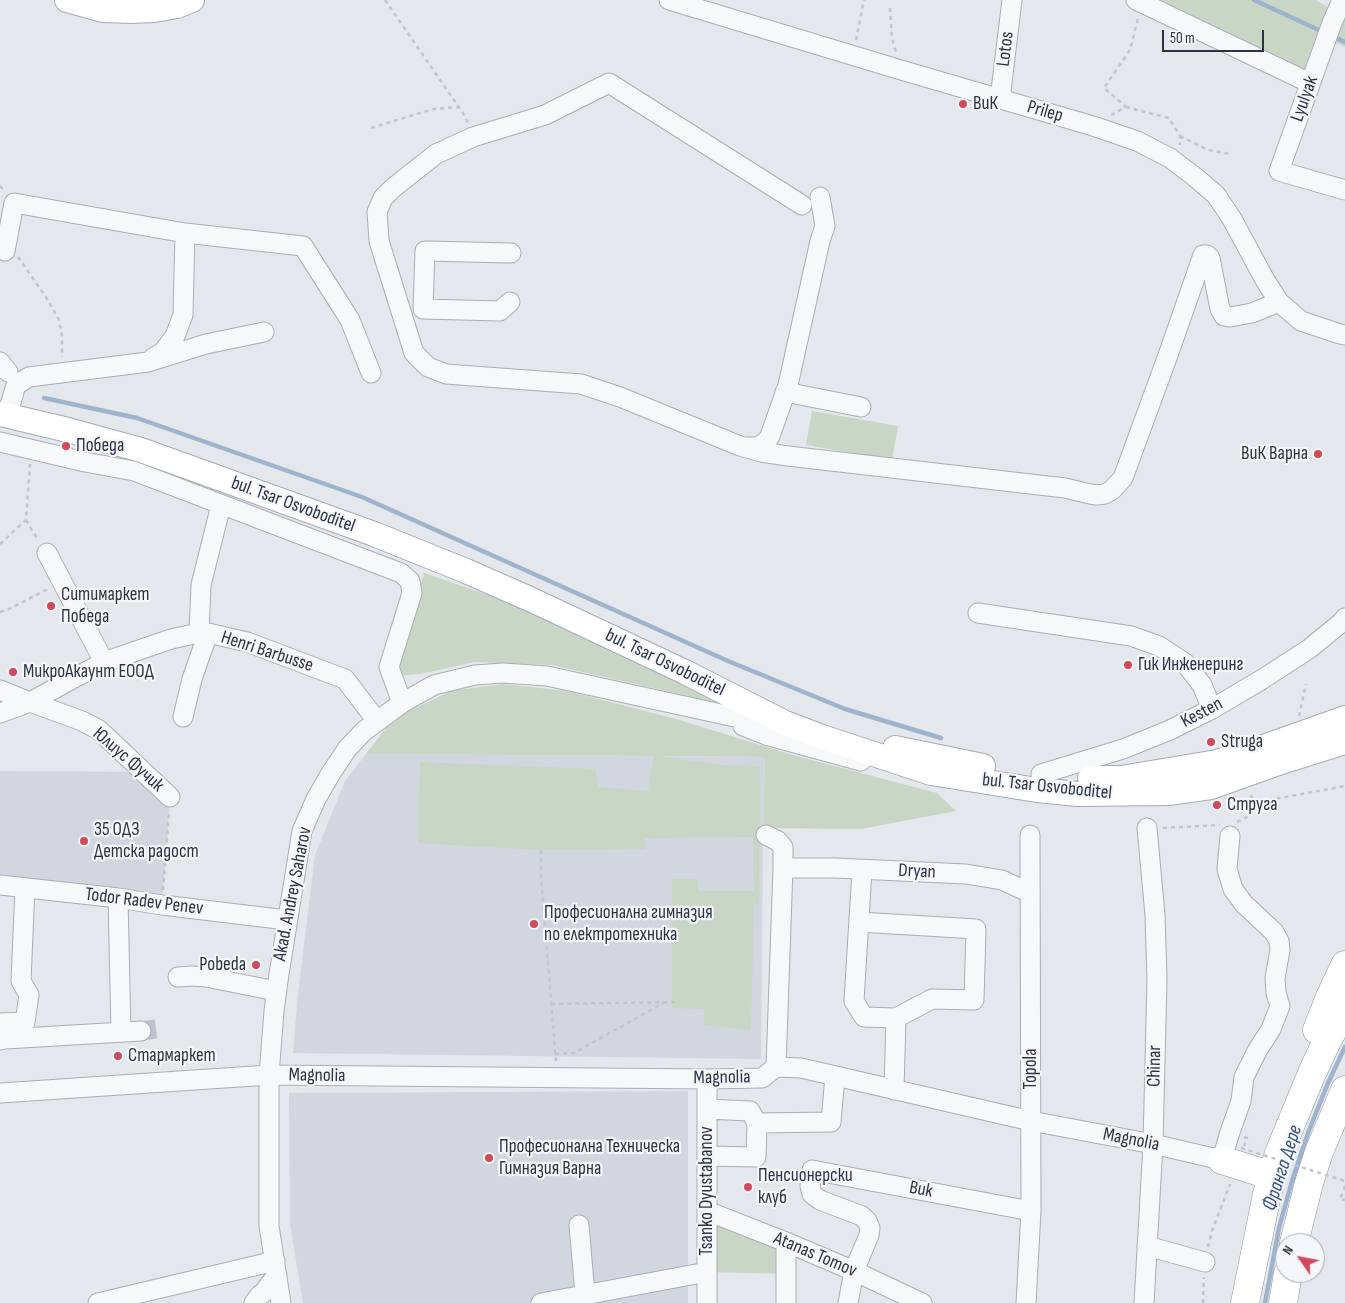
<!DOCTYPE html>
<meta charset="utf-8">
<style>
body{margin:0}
#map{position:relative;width:1345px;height:1303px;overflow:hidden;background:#e4e7ec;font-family:"Sofia Sans Condensed",sans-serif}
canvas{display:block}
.north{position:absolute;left:1275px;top:1233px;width:50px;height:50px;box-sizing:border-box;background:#f4f6f9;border:1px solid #a4a8b1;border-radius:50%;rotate:303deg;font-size:14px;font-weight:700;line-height:20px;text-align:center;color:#2b3445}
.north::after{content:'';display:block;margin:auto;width:18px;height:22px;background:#d1495b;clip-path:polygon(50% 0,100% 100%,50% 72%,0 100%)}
.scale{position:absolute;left:1162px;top:30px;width:102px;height:22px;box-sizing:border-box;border:2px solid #2b3445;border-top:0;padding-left:6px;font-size:15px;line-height:18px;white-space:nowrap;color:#2b3445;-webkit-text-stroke:4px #f4f6f9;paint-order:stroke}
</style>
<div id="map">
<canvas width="1345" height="1303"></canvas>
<div class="north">N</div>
<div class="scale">50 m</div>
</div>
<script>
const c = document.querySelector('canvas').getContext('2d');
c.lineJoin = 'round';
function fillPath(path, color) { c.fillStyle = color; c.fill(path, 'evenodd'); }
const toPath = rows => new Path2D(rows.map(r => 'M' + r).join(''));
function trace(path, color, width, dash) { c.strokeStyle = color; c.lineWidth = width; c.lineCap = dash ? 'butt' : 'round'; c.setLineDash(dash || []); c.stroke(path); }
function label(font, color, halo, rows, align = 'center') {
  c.font = font + ' "Sofia Sans Condensed",sans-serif'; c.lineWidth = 4.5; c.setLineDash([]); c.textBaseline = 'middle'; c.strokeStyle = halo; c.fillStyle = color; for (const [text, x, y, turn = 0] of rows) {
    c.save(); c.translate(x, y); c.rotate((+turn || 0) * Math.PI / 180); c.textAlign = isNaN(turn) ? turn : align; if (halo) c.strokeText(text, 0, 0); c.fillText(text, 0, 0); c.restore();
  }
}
fillPath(toPath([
 [366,754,765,757,763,828,761,1059,293,1053,298,994,315,855,345,781],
 [0,771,143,772,170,797,162,905,0,885],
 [688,1091,688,1303,303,1303,290,1224,289,1093]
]), '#d2d6de');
fillPath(toPath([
 [1136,0,1316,0,1337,13,1345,15,1345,47,1328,38,1310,83],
 [812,411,898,426,892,460,806,445],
 [424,573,520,606,745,709,552,665,474,662,421,674,396,676],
 [503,684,568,691,676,719,796,756,937,793,956,811,861,829,763,828,765,757,660,756,719,765,760,766,759,904,754,904,751,1030,704,1025,704,1009,672,1008,672,879,698,879,698,891,754,891,753,837,645,838,645,849,541,850,418,843,420,762,595,769,598,787,648,791,654,756,366,754,393,719,451,691],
 [707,1211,786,1242,786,1274,707,1272]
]), '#c9d6c5');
trace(toPath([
 [1254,0,1323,32],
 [1332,36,1345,42],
 [44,398,137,418,362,497,728,661,845,709,941,738],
 [1265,1303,1279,1228,1292,1181,1308,1133,1328,1083,1345,1047]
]), '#9fb4cc', 4.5);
trace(toPath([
 [141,1031,156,1029]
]), '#bfc3cb', 19, [19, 9]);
const minor = toPath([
 [669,0,901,70,1093,126,1137,141,1170,158,1195,177,1216,195,1232,219,1265,280,1279,302,1301,321,1340,334,1345,335],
 [1136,0,1310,83],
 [1342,0,1332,23,1279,171,1345,190],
 [1000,99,1012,0],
 [802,205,609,83,545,115,473,137,436,154,393,188,383,198,377,212,379,241,414,353,428,367,446,374,581,384,620,397,740,446,761,452,788,456,1065,488,1090,494,1097,495,1105,494,1112,490,1123,478,1167,358,1203,255,1207,255,1210,258,1220,309,1224,316,1230,317,1252,313,1279,302],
 [5,251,14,203,185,233,303,246,350,320,371,373],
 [510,302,500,311,423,309,425,251,511,253],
 [153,358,163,352,175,336,183,315,185,233],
 [0,362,8,372],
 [785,392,861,407],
 [7,416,16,385,29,377,148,362,206,344,264,332],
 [0,442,85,462,134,471,401,573,410,581,412,593,389,667,402,703],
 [746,447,758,447,767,441,770,436,788,385,820,241,825,226,820,197],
 [47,553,104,662],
 [978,613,1131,636,1159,646,1185,663,1202,685,1212,709],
 [199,633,201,585,221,505],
 [0,690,30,702,82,721,99,730,170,797],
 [0,713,30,702,104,662,171,639,199,633,208,633,247,642,345,679,377,721],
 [183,717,192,679,208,633],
 [743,726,766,735,861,761],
 [1041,774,1123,749,1170,730,1212,709,1261,680,1309,649,1342,622,1345,618],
 [766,835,778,841,783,847,783,868],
 [862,870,854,1001,864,1017,896,1018],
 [0,885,118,898,162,905,287,920],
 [118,898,121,1032],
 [859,922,976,929,974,1000,932,999,896,1018,894,1090],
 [178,977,193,976,206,977,276,991],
 [0,1023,25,1022,29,995,21,981,25,888],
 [0,1040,5,1039,141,1031],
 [776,1067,783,868,835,868,966,874,1002,880,1030,893],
 [707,1079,707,1303],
 [0,1093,269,1075,707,1079,762,1078,776,1067,801,1068,1031,1121,1153,1144,1222,1160,1229,1135,1241,1101,1244,1077,1257,1051,1271,1029,1280,1006,1276,993,1275,978,1280,950,1279,941,1274,932,1244,904,1233,889,1227,869,1230,836],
 [707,1109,750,1111,757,1123,831,1122,835,1076],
 [707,1156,756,1157,757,1123],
 [707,1211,786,1242,854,1271,922,1303],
 [579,1225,585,1294],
 [786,1242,786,1303],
 [1147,1246,1205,1262],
 [98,1303,275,1261],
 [254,1303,259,1296,264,1292,277,1275],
 [281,1303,269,1226,269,1075,274,1011,279,974,302,831,316,799,331,773,347,749,364,731,402,703,434,685,475,675,503,673,547,676,753,721,781,722],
 [541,1303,707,1272],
 [848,1303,854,1271,869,1235,870,1228,867,1221,862,1216,820,1200,812,1194,810,1186,812,1170,1031,1211],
 [1026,1303,1031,1211,1030,835],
 [1144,1303,1153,1144,1157,979,1155,915,1147,828]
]);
const major = toPath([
 [67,0,103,10,131,11,154,10,177,6,192,0],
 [0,414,68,430,141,450,374,534,466,571,532,600,685,672,785,723,822,737,931,773,1037,790,1078,794,1168,793,1211,787,1281,762,1345,742],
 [895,748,983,766],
 [1090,778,1121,778,1217,762,1241,755,1345,718]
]);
const highway = toPath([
 [1317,1030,1330,997,1345,965],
 [1222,1160,1272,1176],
 [1294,1243,1309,1183,1319,1152,1345,1090],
 [1245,1303,1267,1194,1279,1153,1312,1073,1327,1041,1345,1008],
 [1283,1303,1288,1273]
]);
trace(minor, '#a9aeb7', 21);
trace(major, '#a3abb8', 26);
trace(highway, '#8b94a3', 29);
trace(toPath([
 [385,0,465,116,468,124],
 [890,8,892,39,896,52],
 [856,40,864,0],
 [1126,107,1169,118,1180,136,1180,145],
 [1111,115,1126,107,1104,88,1130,50,1138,18],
 [371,128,433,109,458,107],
 [1180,136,1208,150,1230,154],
 [0,186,5,192],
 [18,257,46,297,59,320,62,336,62,357],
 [26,520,38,540],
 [0,544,26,520,30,464],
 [0,612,9,609,48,589],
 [1299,716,1306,684],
 [1253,803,1345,786],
 [1237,822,1249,816,1252,812,1253,803,1250,791],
 [1163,828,1220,825],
 [541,850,541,876,556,1061],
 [163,890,169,813],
 [551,1004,678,1002],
 [555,1054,574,1053,663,1003],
 [1244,1137,1247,1138,1244,1146],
 [1345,1186,1340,1199,1345,1200],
 [1208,1247,1212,1231,1230,1184],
 [1203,1303,1204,1277]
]), '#c2c5cb', 2.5, [4, 4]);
trace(minor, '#f7f8fa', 19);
trace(major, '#fff', 24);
trace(highway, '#fff', 28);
trace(toPath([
 [1241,1148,1345,1181]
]), '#c2c5cb', 2.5, [4, 4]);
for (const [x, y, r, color] of [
 [963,104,5,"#d1495b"],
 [66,446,5,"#d1495b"],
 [1318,454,5,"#d1495b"],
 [51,606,5,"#d1495b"],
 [1128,665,5,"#d1495b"],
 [13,672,5,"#d1495b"],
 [1211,742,5,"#d1495b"],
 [1217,805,5,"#d1495b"],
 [84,841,5,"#d1495b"],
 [534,924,5,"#d1495b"],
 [256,965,5,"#d1495b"],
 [118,1056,5,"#d1495b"],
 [489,1158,5,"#d1495b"],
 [748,1187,5,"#d1495b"]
]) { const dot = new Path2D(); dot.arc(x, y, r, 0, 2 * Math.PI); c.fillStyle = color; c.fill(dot); trace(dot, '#f4f6f9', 2); }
label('19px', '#2b3445', '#f4f6f9', [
 ["Lotos",1006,49,-83],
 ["Lyulyak",1305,99,-70],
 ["Prilep",1045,112,16],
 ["bul. Tsar Osvoboditel",293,505,20],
 ["Henri Barbusse",267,652,18],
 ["bul. Tsar Osvoboditel",665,663,26],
 ["Kesten",1202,713,-28],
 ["Юлиус Фучик",128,760,41],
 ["bul. Tsar Osvoboditel",1047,787,6],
 ["Dryan",917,872,3],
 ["Akad. Andrey Saharov",293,894,-79],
 ["Todor Radev Penev",144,902,7],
 ["Chinar",1155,1066,-89],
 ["Topola",1031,1069,-90],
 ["Magnolia",317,1076,1],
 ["Magnolia",722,1078,-1],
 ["Magnolia",1131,1140,11],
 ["Buk",921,1190,11],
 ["Tsanko Dyustabanov",707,1191,-90],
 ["Atanas Tomov",815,1255,23]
]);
label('19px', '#2b3445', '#f4f6f9', [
 ["ВиК",973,104],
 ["Победа",76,446],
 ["ВиК Варна",1308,454,"right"],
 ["Ситимаркет",61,595],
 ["Победа",61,617],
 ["Гик Инженеринг",1138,665],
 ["МикроАкаунт ЕООД",23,672],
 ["Struga",1221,742],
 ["Струга",1227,805],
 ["35 ОДЗ",94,830],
 ["Детска радост",94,852],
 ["Професионална гимназия",544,913],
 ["по електротехника",544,935],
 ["Pobeda",246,965,"right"],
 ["Стармаркет",128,1056],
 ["Професионална Техническа",499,1147],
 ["Гимназия Варна",499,1169],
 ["Пенсионерски",758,1176],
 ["клуб",758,1198]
], 'left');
label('italic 20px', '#34527a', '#f4f6f9', [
 ["Франга Дере",1283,1168,-72]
]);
</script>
